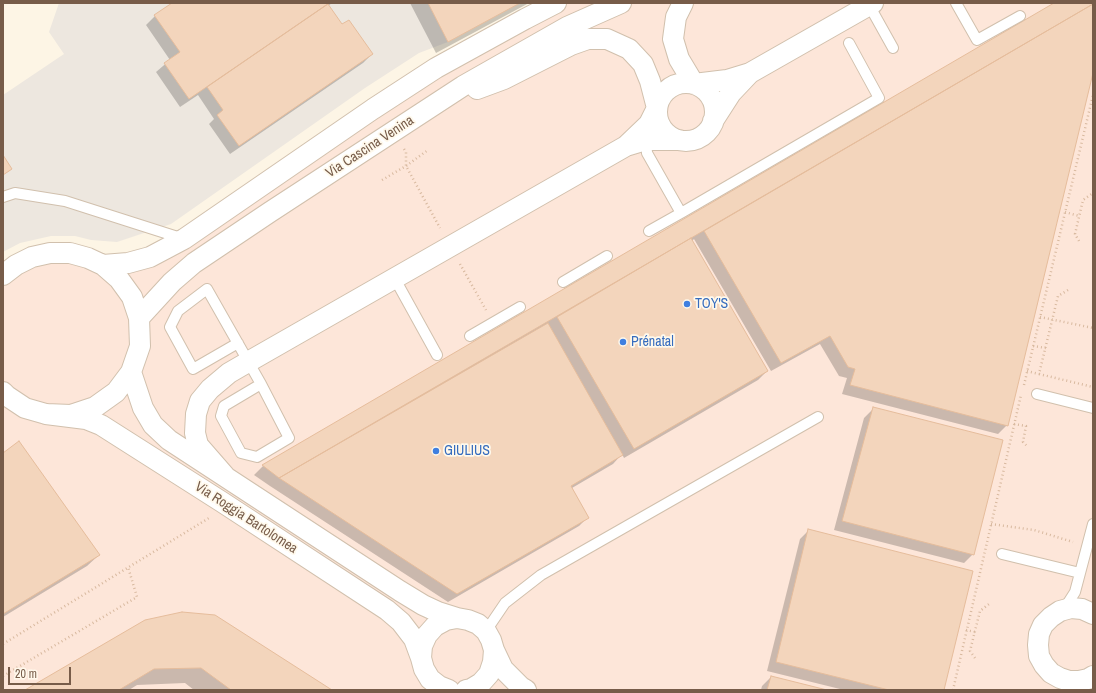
<!DOCTYPE html>
<meta charset="utf-8">
<style>
body{margin:0}
#map{position:relative;width:1096px;height:693px;overflow:hidden;background:#fdf5e5;font-family:"Archivo Narrow",sans-serif}
canvas{display:block}
.frame{position:absolute;inset:0;border:4px solid #775c49;pointer-events:none}
.scale{position:absolute;left:8px;top:667px;width:63px;height:18px;box-sizing:border-box;border:2px solid #775c49;border-top:0;padding-left:5px;font-size:12px;line-height:14px;white-space:nowrap;color:#775c49;-webkit-text-stroke:3px #fff9ec;paint-order:stroke}
</style>
<div id="map">
<canvas width="1096" height="693"></canvas>
<div class="frame"></div>
<div class="scale">20 m</div>
</div>
<script>
const c = document.querySelector('canvas').getContext('2d');
c.lineJoin = 'round';
function fillPath(path, color) { c.fillStyle = color; c.fill(path, 'evenodd'); }
const toPath = rows => new Path2D(rows.map(r => 'M' + r).join(''));
function trace(path, color, width, dash) { c.strokeStyle = color; c.lineWidth = width; c.lineCap = dash ? 'butt' : 'round'; c.setLineDash(dash || []); c.stroke(path); }
function label(font, color, halo, rows, align = 'center') {
  c.font = font + ' "Archivo Narrow",sans-serif'; c.lineWidth = 3.5; c.setLineDash([]); c.textBaseline = 'middle'; c.strokeStyle = halo; c.fillStyle = color; for (const [text, x, y, turn = 0] of rows) {
    c.save(); c.translate(x, y); c.rotate((+turn || 0) * Math.PI / 180); c.textAlign = isNaN(turn) ? turn : align; if (halo) c.strokeText(text, 0, 0); c.fillText(text, 0, 0); c.restore();
  }
}
fillPath(toPath([
 [556,3,1093,3,1093,690,3,690,3,275,32,257,128,263]
]), '#fde6d9');
fillPath(toPath([
 [59,3,520,3,448,42,419,53,365,88,171,224,117,242,91,240,75,236,51,236,20,243,3,252,3,95,64,54,49,32]
]), '#ede7df');
fillPath(toPath([
 [174,3,332,3,328,6,342,26,372,54,363,63,230,154,209,124,214,119,198,95,180,107,156,72,170,60,146,25,155,16],
 [410,3,529,3,436,53],
 [1056,3,1093,3,1093,69,1007,425,998,434,842,394,847,378,839,376,820,344,771,371,694,239,692,241,767,371,758,380,624,458,622,454,613,464,572,488,588,517,579,526,448,602,270,486,254,475,263,466],
 [874,408,973,554,964,563,834,530,864,418],
 [3,454,99,555,87,566,3,617],
 [809,530,943,690,844,690,767,671,800,539],
 [215,616,330,690,194,690,185,683,137,685,129,690,27,690],
 [771,677,823,690,761,690,762,686]
]), '#0003');
const building = toPath([
 [172,3,329,3,189,99,164,63,180,52,154,15,172,3],
 [428,3,520,3,448,42,428,3],
 [1054,3,1093,3,1093,4,279,478,262,465,1054,3],
 [328,4,342,24,349,20,373,54,239,146,217,115,223,110,207,87,328,4],
 [1093,4,1093,73,1008,426,850,385,855,369,848,367,830,336,781,363,704,231,1093,4],
 [3,155,12,169,3,175,3,155],
 [691,238,768,371,634,449,557,317,691,238],
 [548,323,623,455,571,486,589,518,457,594,279,478,548,323],
 [873,407,1003,440,974,555,842,521,873,407],
 [19,441,100,555,3,614,3,453,19,441],
 [808,529,973,571,944,690,889,690,776,662,808,529],
 [182,612,215,615,332,690,231,690,201,668,154,669,119,690,25,690,145,620,182,612],
 [771,676,827,690,767,690,771,676]
]);
fillPath(building, '#f3d5bc');
trace(building, '#e6bd9c', 1);
const service = toPath([
 [956,3,977,40,1020,16],
 [869,5,893,48],
 [646,140,647,153,681,213,649,231],
 [3,197,15,193,65,201,184,239],
 [681,213,879,98,849,43],
 [395,279,437,355],
 [563,282,607,256],
 [470,336,520,307],
 [238,343,193,369,170,327,178,311,207,289,261,384,289,438,257,457,241,453,221,416,224,406,261,384],
 [1037,394,1093,408],
 [1002,554,1080,573],
 [1063,608,1068,603,1075,592,1093,524],
 [486,631,505,603,541,575,818,417]
]);
const minor = toPath([
 [683,3,676,17,673,39,679,59,694,84,727,80,750,73,873,3],
 '657 112a29 29 0 1 1 58 0a29 29 0 1 1-58 0Z',
 [477,89,504,79,571,45,588,39,607,39,629,49,643,64,650,81,657,108,649,124,626,146,646,140,679,140],
 [713,121,731,93,749,74],
 [103,265,128,263,150,257,184,239,373,109,436,68,525,19,556,3],
 [3,275,16,265,32,257,50,253,70,253,88,258,103,265,119,279,132,297,139,318,140,346,131,372,116,392,95,407,71,415,46,414,25,408,7,396,3,392],
 [139,318,172,282,194,263,270,212,463,86,567,27,621,3],
 [131,372,143,408,153,425,169,440,400,591,423,605,438,612,457,618],
 [46,414,86,419,101,425,222,502,387,610,401,622,414,639,421,658],
 [225,476,198,445,195,433,196,414,200,401,210,389,229,373,248,362,626,146],
 [1093,614,1082,609,1071,608,1060,611,1051,617,1043,625,1039,634,1038,645,1039,656,1044,665,1051,673,1060,678,1069,681,1079,681,1088,679,1093,676],
 [494,650,503,669,521,687,526,690],
 [449,690,439,686,430,679,424,669,421,658,422,646,427,635,435,626,446,620,457,618,468,620,478,624,486,631,491,640,494,650,493,662,489,674,481,683,471,689,466,690]
]);
trace(service, '#d1c0ad', 12);
trace(minor, '#d1c0ad', 22);
trace(toPath([
 [404,149,406,152,406,166,440,228],
 [382,180,406,166,428,150],
 [1065,212,1079,216],
 [1079,241,1075,234,1083,200,1093,193],
 [460,264,486,310],
 [1068,290,1058,296,1039,374,1093,387],
 [1040,317,1093,328],
 [1033,346,1046,348],
 [1027,371,1039,374],
 [1024,385,1093,95],
 [1014,424,1026,426,1023,442,1028,447],
 [991,524,1034,530,1073,542],
 [966,630,975,632],
 [3,644,209,518],
 [975,658,970,651,980,611,989,604],
 [3,676,137,597,128,567],
 [953,690,1021,395]
]), '#d8b99f', 2.5, [1, 3]);
trace(service, '#fff', 10);
trace(minor, '#fff', 20);
for (const [x, y, r, color] of [
 [687,304,4,"#3f7fe0"],
 [623,342,4,"#3f7fe0"],
 [436,451,4,"#3f7fe0"]
]) { const dot = new Path2D(); dot.arc(x, y, r, 0, 2 * Math.PI); c.fillStyle = color; c.fill(dot); trace(dot, '#fff9ec', 1.5); }
label('14px', '#775c49', '#fff9ec', [
 ["Via Cascina Venina",370,147,-33],
 ["Via Roggia Bartolomea",246,518,33]
]);
label('14px', '#366cbe', '#fff9ec', [
 ["TOY'S",695,304],
 ["Prénatal",631,342],
 ["GIULIUS",444,451]
], 'left');
</script>
